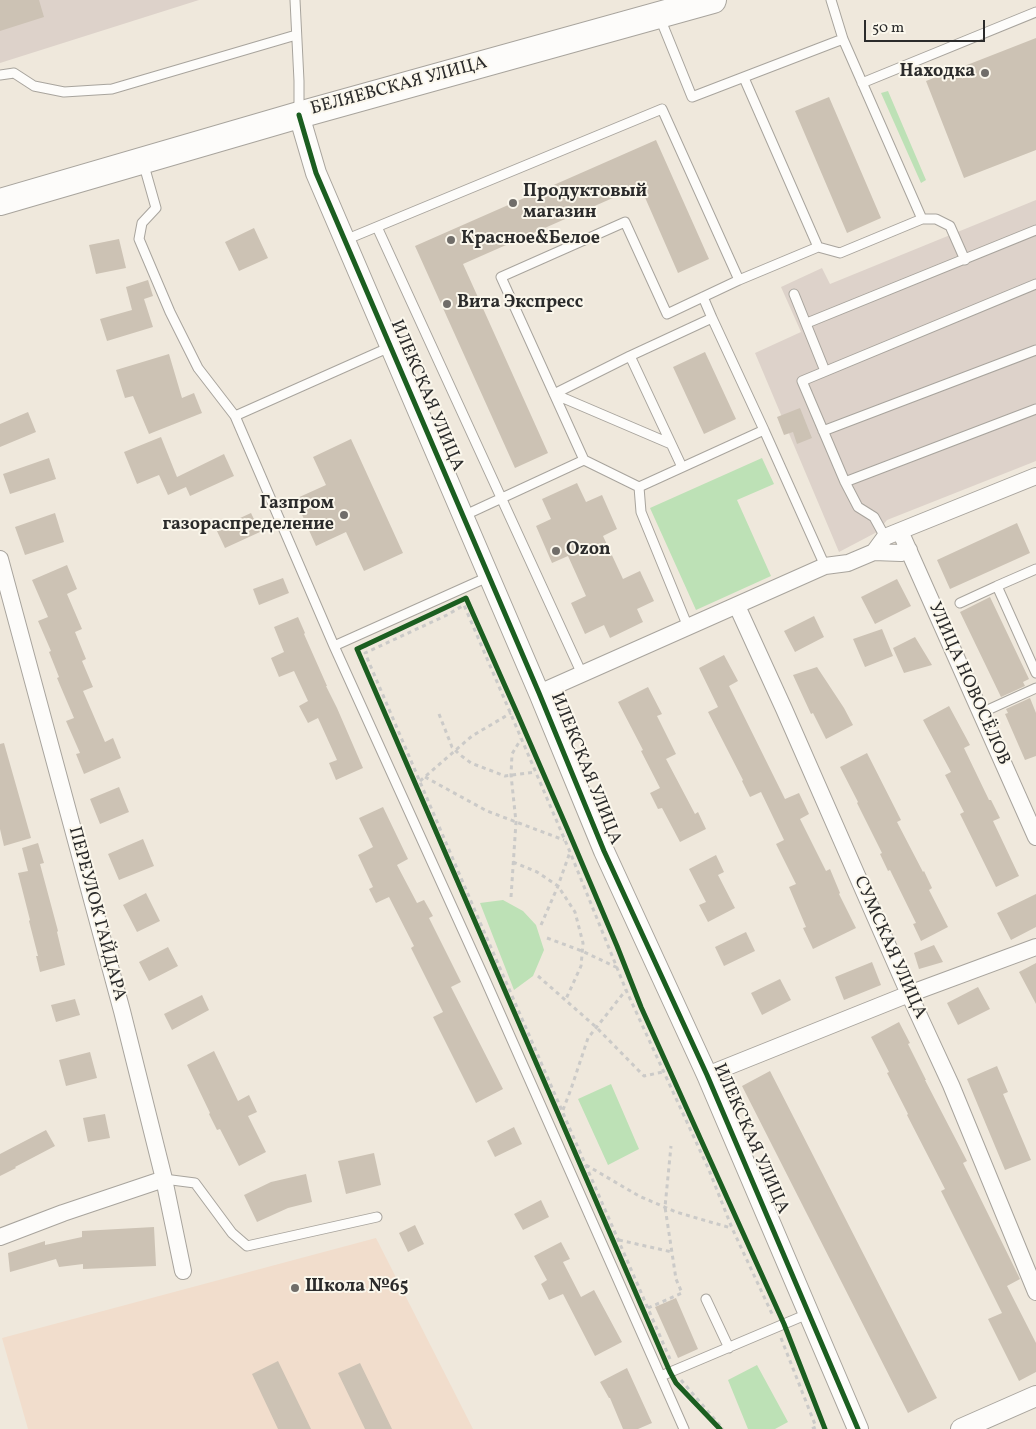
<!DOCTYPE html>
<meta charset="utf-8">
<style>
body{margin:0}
#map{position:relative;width:1036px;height:1429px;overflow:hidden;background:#efe8dc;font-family:Vollkorn,serif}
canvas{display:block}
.scale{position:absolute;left:864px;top:20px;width:121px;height:22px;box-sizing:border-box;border:2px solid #2b2b2b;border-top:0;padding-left:6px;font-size:15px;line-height:18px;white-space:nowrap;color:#2b2b2b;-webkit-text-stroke:4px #fbf7ec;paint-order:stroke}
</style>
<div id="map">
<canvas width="1036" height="1429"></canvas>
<div class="scale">50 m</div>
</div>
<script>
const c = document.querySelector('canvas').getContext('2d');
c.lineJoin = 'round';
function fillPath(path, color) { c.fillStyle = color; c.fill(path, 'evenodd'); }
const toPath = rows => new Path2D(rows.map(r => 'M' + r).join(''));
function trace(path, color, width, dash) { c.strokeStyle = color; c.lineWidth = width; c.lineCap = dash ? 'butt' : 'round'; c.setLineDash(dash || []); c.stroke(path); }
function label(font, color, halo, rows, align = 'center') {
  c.font = font + ' Vollkorn,serif'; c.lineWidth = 4; c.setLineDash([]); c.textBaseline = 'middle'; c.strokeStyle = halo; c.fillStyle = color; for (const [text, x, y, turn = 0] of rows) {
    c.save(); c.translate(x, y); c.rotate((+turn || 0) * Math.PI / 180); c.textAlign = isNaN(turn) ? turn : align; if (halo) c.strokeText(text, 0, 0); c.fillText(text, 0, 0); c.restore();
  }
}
fillPath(toPath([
 [376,1238,473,1429,28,1429,2,1338]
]), '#f1ddcc');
fillPath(toPath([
 [0,0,199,0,0,63],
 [1036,200,1036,461,887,520,877,532,839,552,755,353,801,332,781,287,822,268,830,284]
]), '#ddd2ca');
fillPath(toPath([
 [888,91,926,180,921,183,881,93],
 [762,458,774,484,737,500,771,576,696,610,650,508],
 [503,900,523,911,536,925,544,950,533,976,514,990,480,903],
 [611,1084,639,1149,608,1165,578,1099],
 [757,1365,788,1422,775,1429,748,1429,728,1380]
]), '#bde1b6');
fillPath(toPath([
 [0,0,39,0,44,17,0,31],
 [1036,38,1036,150,964,178,926,81],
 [829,97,881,218,847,233,795,111],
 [656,140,709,259,678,273,640,186,463,264,548,453,515,468,415,246],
 [254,228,268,258,239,271,225,242],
 [119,239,126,268,96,274,89,245],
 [148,280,153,296,144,299,153,327,107,341,100,319,132,310,126,287],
 [705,352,736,419,704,434,673,367],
 [169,354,182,398,194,393,202,413,149,434,133,396,125,398,116,370],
 [800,408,812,438,797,444,793,432,784,435,777,417],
 [28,412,36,432,0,447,0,424],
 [161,437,177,477,224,454,234,476,190,496,186,487,168,495,159,475,137,484,124,452],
 [351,439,403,553,364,571,346,532,316,546,295,499,326,485,313,457],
 [49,458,56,479,10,494,3,474],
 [577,483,586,502,602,495,617,529,603,536,623,579,640,571,654,601,637,609,643,622,610,638,604,625,585,634,571,603,586,596,568,556,552,563,536,526,551,519,542,499],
 [55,513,64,542,25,555,15,527],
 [251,513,260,532,225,548,216,529],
 [1017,523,1030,553,950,589,937,560],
 [67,565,77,589,67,594,82,629,75,632,86,659,82,661,93,687,83,691,105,742,113,738,121,758,84,774,76,754,80,753,66,721,74,718,57,678,59,677,49,652,51,651,38,621,48,617,32,580],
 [283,578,289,593,259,605,253,589],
 [897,579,911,606,875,624,861,597],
 [990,597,1029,679,1023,682,1025,686,1001,697,960,612],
 [814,616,824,637,795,652,784,631],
 [298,617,305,633,304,634,327,686,326,686,337,708,363,768,336,780,329,763,337,760,318,718,308,723,299,706,308,701,294,671,279,677,271,658,284,652,274,627],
 [882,629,893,656,865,667,853,639],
 [915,637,932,665,904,673,893,648],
 [724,655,738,681,729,686,785,799,799,793,809,814,800,819,826,871,830,869,840,893,839,894,856,928,813,949,803,928,806,927,789,887,796,884,776,844,784,840,761,792,750,797,742,781,743,780,708,712,718,707,699,668],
 [817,667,844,708,853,725,826,739,813,713,811,714,793,675],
 [648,687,662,714,657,716,676,754,666,759,695,814,698,812,706,829,680,842,662,808,658,809,650,793,660,788,641,751,643,750,618,702],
 [1030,698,1036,713,1036,756,1025,760,1005,714,1008,713,1006,709],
 [949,706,970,745,964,748,989,800,991,800,1000,818,993,821,1019,876,996,887,960,814,964,812,945,775,951,772,923,720],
 [4,743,31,838,4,846,0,829,0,744],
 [867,753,901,820,897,822,923,872,924,871,932,888,929,890,948,927,921,941,913,924,916,923,890,870,888,871,880,854,882,853,857,803,858,802,840,767],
 [119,787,129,812,100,824,90,799],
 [383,807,408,859,397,865,417,903,424,900,433,916,429,918,461,982,451,987,503,1089,476,1103,433,1017,443,1012,411,948,414,946,389,897,376,903,369,889,373,887,358,855,373,847,359,818],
 [143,839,154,866,119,880,108,854],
 [38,843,44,863,40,864,58,931,57,932,65,965,40,972,36,956,38,956,29,921,30,920,18,873,28,871,22,848],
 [716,855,724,872,718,875,735,908,708,922,699,905,706,902,689,869],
 [146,893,160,921,137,932,123,905],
 [1036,894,1036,927,1011,940,997,913],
 [746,932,755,951,724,966,715,947],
 [934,945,943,962,919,969,914,953],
 [168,947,178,966,149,981,139,962],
 [872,962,881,985,844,1000,835,977],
 [1036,963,1036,1004,1019,972],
 [780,979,791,1000,762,1015,751,993],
 [978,987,990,1009,958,1025,947,1003],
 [202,995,209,1010,172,1030,164,1014],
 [75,999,80,1015,56,1022,51,1005],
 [899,1022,910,1043,908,1044,926,1080,925,1080,967,1161,963,1163,1020,1279,1007,1286,1036,1343,1036,1372,1019,1381,988,1319,1002,1313,941,1191,945,1189,907,1115,908,1114,887,1073,889,1072,871,1037],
 [214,1051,238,1101,249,1095,257,1112,248,1116,266,1152,239,1166,220,1129,217,1130,209,1114,210,1113,187,1065],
 [90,1052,97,1078,66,1086,59,1060],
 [997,1066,1008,1092,1003,1094,1031,1160,1005,1170,967,1079],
 [770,1071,937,1398,908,1413,742,1086],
 [105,1114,110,1138,88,1142,83,1118],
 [514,1127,522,1144,495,1157,487,1141],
 [46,1130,55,1146,15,1167,16,1168,0,1176,0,1154],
 [374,1153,381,1185,346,1194,338,1161],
 [306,1174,312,1202,288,1208,257,1222,244,1195,271,1182],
 [541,1200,549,1217,523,1230,514,1214],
 [415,1225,424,1244,408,1252,399,1233],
 [154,1227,156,1266,83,1269,83,1264,59,1267,56,1259,10,1272,8,1253,45,1241,45,1245,82,1237,82,1231],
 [561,1242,570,1259,563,1262,581,1297,594,1290,622,1342,595,1356,563,1294,549,1300,541,1284,547,1280,534,1256],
 [676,1298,698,1349,678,1358,655,1307],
 [278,1361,311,1429,278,1429,252,1374],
 [360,1363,392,1429,365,1429,338,1373],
 [627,1368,652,1423,638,1429,623,1429,610,1398,609,1398,600,1382]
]), '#ccc2b4');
const service = toPath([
 [295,0,299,81,299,112],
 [831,0,843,39,922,219],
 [660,18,692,97,843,39],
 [0,75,14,73,34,86,64,92,112,89,296,35],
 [744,78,818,247],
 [862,83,1036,12],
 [143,162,156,208,142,223,139,239,170,312,198,368,235,416,334,646,484,977,684,1429],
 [377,227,582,674],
 [345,240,662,109,739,280,667,314,625,222,501,277,584,460],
 [739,280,818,247,840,253,922,219,936,219,950,226,965,260],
 [794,294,825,371],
 [703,297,712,318],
 [807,323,1036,230],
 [554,394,671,444],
 [554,394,630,356],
 [235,416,390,347],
 [823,431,1036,350],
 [682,467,630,356,712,318,764,430],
 [845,482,1036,409],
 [639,487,764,430,825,566],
 [463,516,584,460,639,487,641,512,688,627],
 [885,537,874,517,858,507,845,482,802,381,1036,284],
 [997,586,1036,569],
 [960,603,997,586,1036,673],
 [334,646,488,577],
 [981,713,1036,688],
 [164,1179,195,1183,232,1233,247,1246,377,1217],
 [706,1299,729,1348],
 [661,1376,810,1313]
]);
const minor = toPath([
 [900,531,1036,837],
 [874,552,885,537,1036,476],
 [0,559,122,1011,164,1179,183,1271],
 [737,606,784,709,909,994,951,1085,1036,1292],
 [539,693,825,566,848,563,874,552,901,553,909,550],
 [707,1075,909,994,1036,947],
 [0,1237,63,1213,164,1179]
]);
const tertiary = toPath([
 [299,115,316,173,539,693,604,851,707,1075,858,1429],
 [961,1429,1036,1396]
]);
const primary = toPath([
 [0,202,299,115,713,0]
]);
trace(service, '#a8a49d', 11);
trace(minor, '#a8a49d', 18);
trace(tertiary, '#a8a49d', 22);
trace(primary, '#a8a49d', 28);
trace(toPath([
 [439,714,452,747,459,754,471,763,505,776,536,772],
 [425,777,487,811,564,840],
 [420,781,472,736,511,713],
 [513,862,537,872,558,886,575,912,583,943,581,966,566,999],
 [511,897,516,822,511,775,512,754,521,739],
 [541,925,558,886,570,852],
 [547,938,582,951,618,968],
 [538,976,596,1027,644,1076,663,1072],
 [563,1110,571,1089,588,1038,626,990],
 [586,1165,639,1196,676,1212,731,1228],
 [619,1240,672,1252],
 [648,1308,682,1293,676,1279,665,1207,671,1146],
 [781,1338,816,1427,811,1429],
 [670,1359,476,913,365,653,447,615,464,605,570,852,626,990,709,1170,732,1228,773,1316],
 [681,1380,723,1429]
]), '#cbcac8', 3, [4, 4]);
trace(service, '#fdfcfa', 9);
trace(minor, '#fdfcfa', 16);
trace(tertiary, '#fdfcfa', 20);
trace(primary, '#fdfcfa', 26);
trace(toPath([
 [299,115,316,173,539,693,604,851,707,1075,858,1429],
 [720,1429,676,1383,670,1372,357,649,466,598,517,713,567,828,617,946,641,1007,784,1324,825,1429]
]), '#1b5e20', 5);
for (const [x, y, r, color] of [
 [985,73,5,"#706d69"],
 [513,203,5,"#706d69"],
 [451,240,5,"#706d69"],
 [447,304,5,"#706d69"],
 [344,515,5,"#706d69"],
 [556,551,5,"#706d69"],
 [295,1288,5,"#706d69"]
]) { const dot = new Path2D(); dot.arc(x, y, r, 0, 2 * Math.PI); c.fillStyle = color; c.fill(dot); trace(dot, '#fbf7ec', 2); }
label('bold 18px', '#2b2b2b', '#fbf7ec', [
 ["Находка",975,73,"right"],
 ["Продуктовый",523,193],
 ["магазин",523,214],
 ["Красное&Белое",461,240],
 ["Вита Экспресс",457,304],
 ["Газпром",334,505,"right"],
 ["газораспределение",334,526,"right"],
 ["Ozon",566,551],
 ["Школа №65",305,1288]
], 'left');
label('18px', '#2b2b2b', '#fbf7ec', [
 ["БЕЛЯЕВСКАЯ УЛИЦА",399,87,-15],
 ["ИЛЕКСКАЯ УЛИЦА",426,396,67],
 ["УЛИЦА НОВОСЁЛОВ",968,684,66],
 ["ИЛЕКСКАЯ УЛИЦА",585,769,68],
 ["ПЕРЕУЛОК ГАЙДАРА",96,914,75],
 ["СУМСКАЯ УЛИЦА",889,948,66],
 ["ИЛЕКСКАЯ УЛИЦА",750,1139,66]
]);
</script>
